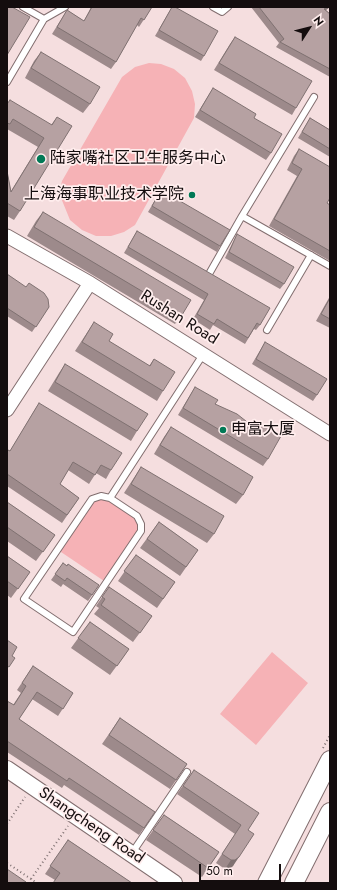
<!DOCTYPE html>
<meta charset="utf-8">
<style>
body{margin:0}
#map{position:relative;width:337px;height:890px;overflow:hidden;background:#f5dedf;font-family:Jost,sans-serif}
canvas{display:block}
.frame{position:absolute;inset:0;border:8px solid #140d0e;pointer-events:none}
.north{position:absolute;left:289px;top:8px;width:40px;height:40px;-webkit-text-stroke:3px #ffeded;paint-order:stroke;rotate:54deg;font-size:11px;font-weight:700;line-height:16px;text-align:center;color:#140d0e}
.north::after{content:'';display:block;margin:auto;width:14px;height:18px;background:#140d0e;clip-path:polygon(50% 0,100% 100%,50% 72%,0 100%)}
.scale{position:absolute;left:199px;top:864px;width:82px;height:18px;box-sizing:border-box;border:2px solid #140d0e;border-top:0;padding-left:5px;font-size:12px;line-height:14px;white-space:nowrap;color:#140d0e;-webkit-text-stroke:3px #ffeded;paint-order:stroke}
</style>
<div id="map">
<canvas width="337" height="890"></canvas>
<div class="frame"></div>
<div class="north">N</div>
<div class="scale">50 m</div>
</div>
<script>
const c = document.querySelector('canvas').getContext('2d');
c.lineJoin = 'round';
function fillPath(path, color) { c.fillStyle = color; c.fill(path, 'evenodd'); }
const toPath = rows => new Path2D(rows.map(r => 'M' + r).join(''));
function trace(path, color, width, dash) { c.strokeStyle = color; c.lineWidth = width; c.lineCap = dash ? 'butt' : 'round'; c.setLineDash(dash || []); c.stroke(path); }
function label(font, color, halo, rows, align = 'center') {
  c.font = font + ' Jost,"Noto Sans SC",sans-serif'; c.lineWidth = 3.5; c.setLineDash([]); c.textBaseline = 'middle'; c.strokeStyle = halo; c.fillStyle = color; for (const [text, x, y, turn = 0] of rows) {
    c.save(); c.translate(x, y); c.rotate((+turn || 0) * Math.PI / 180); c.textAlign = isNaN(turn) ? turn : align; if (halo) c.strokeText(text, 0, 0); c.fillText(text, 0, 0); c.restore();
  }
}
fillPath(toPath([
 [149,63,161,64,174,69,185,78,192,91,195,104,194,118,135,225,124,232,111,236,96,236,82,230,70,220,59,193,62,181,122,77,135,67],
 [101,496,137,516,141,531,107,583,58,550,92,499],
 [272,652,308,683,256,745,220,714]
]), '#f6b2b6');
const service = toPath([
 [213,7,222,12,228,7],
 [44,19,65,7],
 [7,82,44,19,23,7],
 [314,97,242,216,330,266],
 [209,274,242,216],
 [267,330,311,255],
 [110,498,137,516,141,524,141,531,73,632,24,599,92,499,101,496,110,498,204,353],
 [132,853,187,772]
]);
const minor = toPath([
 [7,236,90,283,330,434],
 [7,410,90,283]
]);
const tertiary = toPath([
 [7,769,174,883]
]);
const secondary = toPath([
 [267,883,330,760],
 [294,883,330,812]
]);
trace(service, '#826e6f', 8);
trace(minor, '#826e6f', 15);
trace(tertiary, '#826e6f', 18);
trace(secondary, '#826e6f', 20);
trace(toPath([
 [323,748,330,735],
 [7,824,25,797],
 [7,863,37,883],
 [31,879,68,826]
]), '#7f7172', 2, [1, 3]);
trace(service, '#fff', 6);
trace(minor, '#fff', 13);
trace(tertiary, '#fff', 16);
trace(secondary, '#fff', 18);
fillPath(toPath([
 [91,7,152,7,139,27,137,25,116,62,111,69,52,34,67,10,84,21],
 [172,7,204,56,201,61,155,36],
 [251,7,330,7,326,10,330,14,330,77,276,47,279,43],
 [235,37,296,108,292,115,214,70,230,44],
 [41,52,90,104,83,113,25,78,34,61],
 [213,88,254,118,271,153,266,160,195,117],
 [7,103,51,125,57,117,20,211,14,220,7,216,7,171,11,191,38,147,7,129],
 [310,118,330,130,330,157,298,138],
 [299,149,327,203,330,205,330,261,269,226,297,176,287,170,294,156],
 [161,190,220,246,217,252,148,212],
 [43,212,182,315,175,324,27,236,36,221],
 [137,231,260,325,256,330,254,329,245,344,213,325,210,330,193,319,204,300,124,253],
 [237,234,284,284,280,289,225,258],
 [7,274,49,307,32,332,7,316],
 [330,296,330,328,316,321],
 [94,322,109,341,149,366,154,359,163,391,157,401,75,351],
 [265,342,317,395,313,401,252,364],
 [65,364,137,431,131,441,48,391,59,373],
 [195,387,215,404,256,429,260,423,268,459,263,466,178,415],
 [39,403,111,470,106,479,96,473,89,484,68,470,60,484,79,498,62,523,7,486,7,452,10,451,34,411],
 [171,427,243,495,236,504,154,454,164,437],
 [141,467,214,534,207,543,124,493],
 [7,502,55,535,36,561,7,541],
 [159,522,198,550,180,576,140,548],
 [136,555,175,582,157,608,118,581],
 [7,556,30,572,11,598,7,595],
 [63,563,99,585,88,601,63,584,61,587,51,580],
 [109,587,152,616,133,642,94,614,99,608,96,606],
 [90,622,129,649,110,675,71,648],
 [33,666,73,693,58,716,32,699,19,719,155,812,139,835,64,785,62,788,7,752,7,701,13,705,21,693,17,690],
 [120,718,187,764,170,789,102,744],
 [194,770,248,830,233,866,229,869,225,869,216,863,235,834,177,794],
 [164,815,219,852,202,877,146,840],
 [68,840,132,883,55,880,45,874]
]), '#9d8a8b');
fillPath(toPath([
 [327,7,330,7,320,14,324,9],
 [239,857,233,866,229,869,225,869,231,860]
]), '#7f7171');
const building = toPath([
 [7,7,12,7,30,17,7,55,7,7],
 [92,7,152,7,144,20,141,18,116,62,57,27,67,10,84,21,92,7],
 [172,7,175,7,218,31,204,56,159,30,172,7],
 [259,7,327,7,324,9,330,14,330,69,280,42,284,39,259,7],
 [235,37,312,81,296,108,219,63,235,37],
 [41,52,100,87,90,104,31,68,41,52],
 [213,88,256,114,254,118,282,134,271,153,200,110,213,88],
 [10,100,52,125,57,117,72,126,20,211,7,203,7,171,11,192,44,138,13,119,10,124,7,123,7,104,10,100],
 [310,118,330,130,330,149,302,132,310,118],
 [299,149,330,167,330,198,327,203,330,205,330,251,274,219,302,169,292,163,299,149],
 [161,190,230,230,220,246,152,206,161,190],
 [43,212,191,300,182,315,34,227,43,212],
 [137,231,270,308,260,325,257,323,248,338,217,319,214,324,197,314,208,294,128,247,137,231],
 [237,234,294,267,284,284,229,252,237,234],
 [7,274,26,287,29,283,44,293,48,299,49,307,36,327,7,308,7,274],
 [330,298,330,319,321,314,330,298],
 [94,322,113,334,109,341,150,366,154,359,175,372,163,391,82,342,94,322],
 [265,342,327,379,317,395,256,359,265,342],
 [65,364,148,414,137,431,55,382,65,364],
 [195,387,218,400,215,404,237,414,256,429,260,423,281,436,268,459,183,408,195,387],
 [39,403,122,453,111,470,101,465,95,475,73,462,60,484,79,498,67,515,7,474,7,452,8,450,10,451,39,403],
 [171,427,253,477,243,495,160,445,171,427],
 [141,467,224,516,214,534,131,484,141,467],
 [7,502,55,535,43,552,7,527,7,502],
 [159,522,198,550,186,567,147,539,159,522],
 [136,555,175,582,163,599,124,571,136,555],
 [7,556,30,572,18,589,7,581,7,556],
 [63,563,67,566,68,564,99,585,92,595,67,578,65,581,55,574,63,563],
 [109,587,152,616,140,633,101,605,105,599,102,597,109,587],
 [90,622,129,649,117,666,78,638,90,622],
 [7,640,17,647,12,656,15,658,9,667,7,666,7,640],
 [33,666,73,693,63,709,37,692,19,719,155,812,144,828,69,778,67,781,7,741,7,701,14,705,26,686,22,683,33,666],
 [120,718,187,764,176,780,109,735,120,718],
 [194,770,259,813,248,830,254,834,239,857,235,860,231,860,222,854,241,825,183,786,194,770],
 [164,815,219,852,208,868,153,830,164,815],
 [68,840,132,883,53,883,60,873,50,866,68,840],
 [7,869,26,882,25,883,7,883,7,869]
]);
fillPath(building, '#b6a1a2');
trace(building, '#7f7171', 1);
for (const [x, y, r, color] of [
 [41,159,5,"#017956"],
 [192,195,4,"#017956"],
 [223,430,4,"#017956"]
]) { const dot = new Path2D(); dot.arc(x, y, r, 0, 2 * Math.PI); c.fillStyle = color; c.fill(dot); trace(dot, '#ffeded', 1.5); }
label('16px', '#140d0e', '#ffeded', [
 ["陆家嘴社区卫生服务中心",50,159],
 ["上海海事职业技术学院",184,195,"right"],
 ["申富大厦",231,430]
], 'left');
label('16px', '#140d0e', '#ffeded', [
 ["Rushan Road",179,318,32],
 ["Shangcheng Road",91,826,34]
]);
</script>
